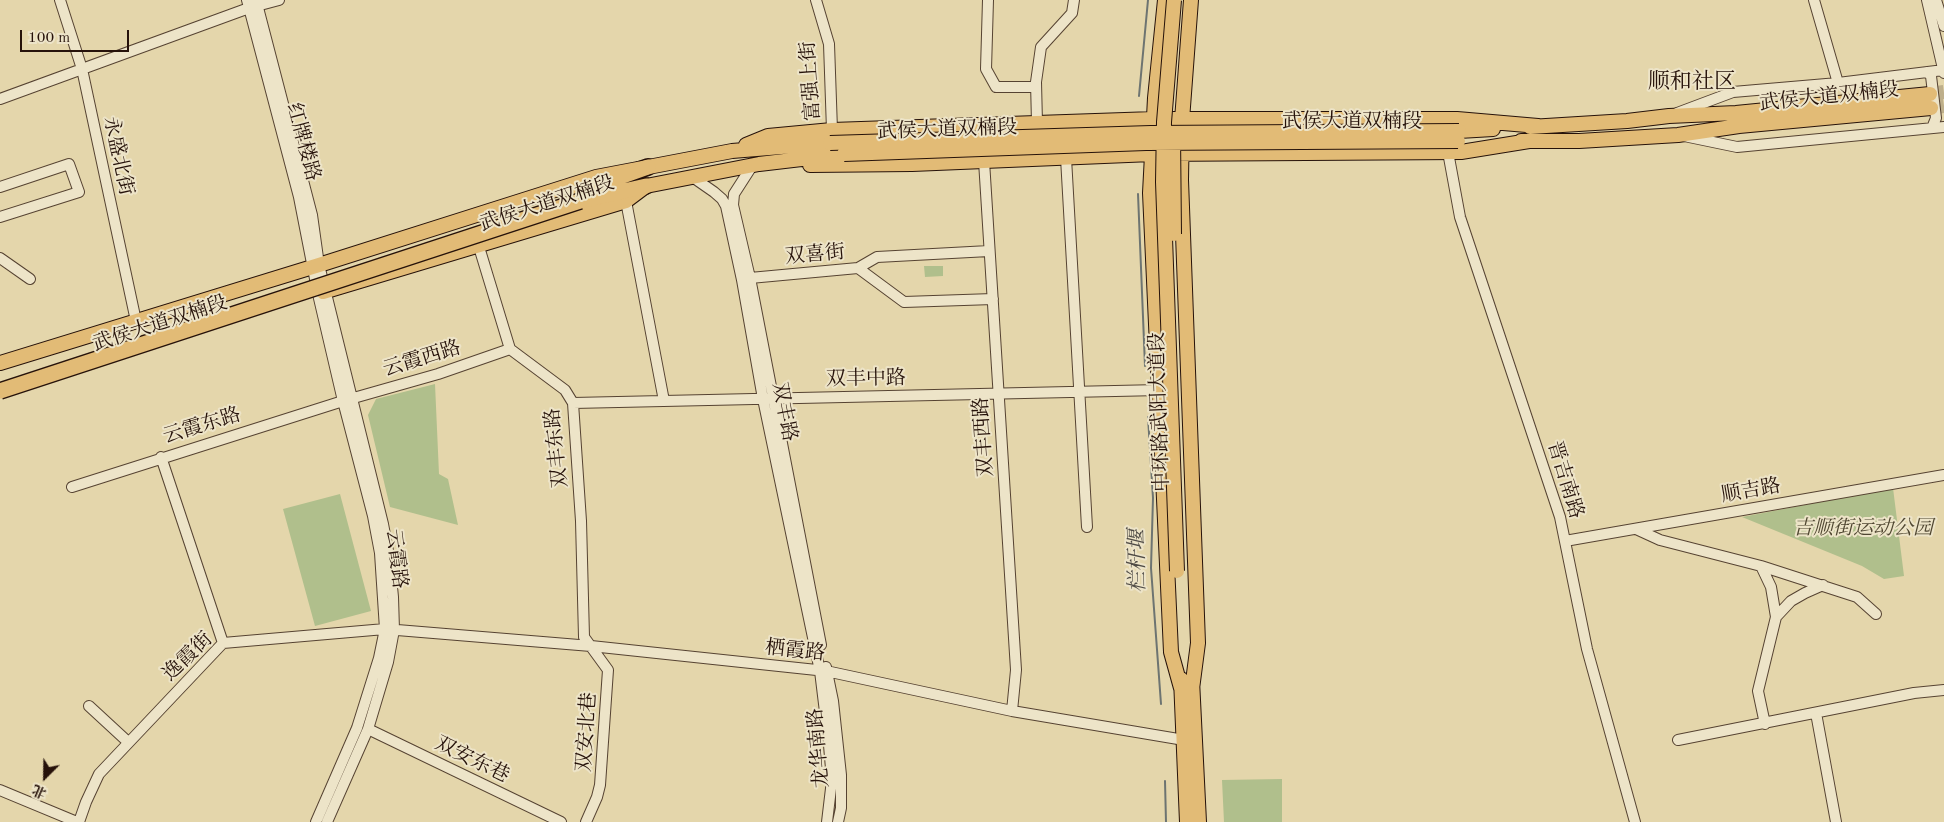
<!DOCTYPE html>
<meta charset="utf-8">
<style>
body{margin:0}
#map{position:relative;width:1944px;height:822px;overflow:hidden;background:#e4d6ab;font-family:"Old Standard TT","Noto Serif SC",serif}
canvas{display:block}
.north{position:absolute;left:20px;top:752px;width:50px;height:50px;-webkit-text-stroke:4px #ede4c8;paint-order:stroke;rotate:203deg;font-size:14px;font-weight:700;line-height:20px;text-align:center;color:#26120a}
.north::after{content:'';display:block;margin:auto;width:18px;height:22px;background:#26120a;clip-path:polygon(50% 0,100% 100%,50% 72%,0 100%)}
.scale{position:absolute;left:20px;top:30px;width:109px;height:22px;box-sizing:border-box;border:2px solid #26120a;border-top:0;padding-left:6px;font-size:15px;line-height:18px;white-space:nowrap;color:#26120a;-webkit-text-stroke:4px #ede4c8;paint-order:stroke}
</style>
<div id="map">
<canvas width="1944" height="822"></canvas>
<div class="north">北</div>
<div class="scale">100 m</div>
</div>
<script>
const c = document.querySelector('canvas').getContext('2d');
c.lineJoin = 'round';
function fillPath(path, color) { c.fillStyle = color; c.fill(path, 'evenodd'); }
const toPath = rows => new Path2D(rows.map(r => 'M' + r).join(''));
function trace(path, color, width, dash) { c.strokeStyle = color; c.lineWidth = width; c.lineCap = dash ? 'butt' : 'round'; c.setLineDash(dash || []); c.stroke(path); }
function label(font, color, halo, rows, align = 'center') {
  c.font = font + ' "Old Standard TT","Noto Serif SC",serif'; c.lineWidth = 4; c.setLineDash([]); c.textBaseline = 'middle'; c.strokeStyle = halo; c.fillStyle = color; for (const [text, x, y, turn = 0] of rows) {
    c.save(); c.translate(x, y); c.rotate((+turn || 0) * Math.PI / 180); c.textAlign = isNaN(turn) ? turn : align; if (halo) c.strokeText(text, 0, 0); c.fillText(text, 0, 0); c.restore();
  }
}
fillPath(toPath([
 [924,266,943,266,943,276,925,277],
 [435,384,439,474,448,479,458,525,390,507,368,415,376,399],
 [1893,488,1904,576,1884,579,1862,566,1742,517],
 [340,494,371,611,315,626,283,509],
 [1282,779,1282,822,1224,822,1222,780]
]), '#b0bf8c');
trace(toPath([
 [1139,96,1148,0],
 [1138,194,1145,366],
 [1148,417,1153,498,1151,568,1161,704],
 [1165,781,1166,822]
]), '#6d7471', 2);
trace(toPath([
 [1930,94,1944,92],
 [1931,108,1944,106]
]), '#beaf8b', 14, [14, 7]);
const minor = toPath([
 [60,0,82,69,136,321],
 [247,0,299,197,318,294,343,401,373,516,380,553,385,629,379,658,357,728,316,822],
 [256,0,312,215,319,265,383,524,389,556,393,597,394,630,388,662,368,729,327,822],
 [816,0,829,44,832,130],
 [988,0,986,69,996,87,1036,87],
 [1814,0,1838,83],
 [1927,0,1944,73],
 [1936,0,1944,26],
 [1927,72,1931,76,1936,118,1932,128],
 [0,99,249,8,279,0],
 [1677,113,1733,92,1838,83,1944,70],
 [1037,123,1036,82,1041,47,1072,13,1074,0],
 [1684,136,1737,147,1944,127],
 [1448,152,1460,217,1560,517,1587,649,1635,822],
 [1066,158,1087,527],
 [984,161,1016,670,1012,711],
 [752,166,734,194,733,205,750,278,821,645],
 [691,176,714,192,722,199,726,206,742,280,763,399,820,671,829,745,832,780,827,822],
 [0,187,69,164,79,192,0,217],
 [626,201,664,401],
 [479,247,510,349,565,390,573,403,581,521,584,637,608,670,600,785,597,797,586,822],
 [0,258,30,279],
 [858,268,877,257,989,251],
 [750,278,858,268,904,302,993,299],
 [573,403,1160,390],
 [161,457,223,643],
 [72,487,343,401,438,374,510,349],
 [1636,529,1660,540,1761,566,1857,597,1876,614],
 [1565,541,1944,475],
 [1761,566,1771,587,1776,617,1758,691,1765,724],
 [1776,617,1791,601,1805,593,1823,585],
 [826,667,833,701,841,775,841,808,838,822],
 [89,706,128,742],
 [1816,713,1836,822],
 [368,729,561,822],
 [1678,740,1914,693,1944,690],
 [0,790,77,822],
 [79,822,86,802,99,774,223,643,385,629,591,646,826,671,1012,711,1190,741]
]);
const major = toPath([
 [1165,0,1155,98,1150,193,1171,652,1181,688],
 [1191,0,1182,120,1181,180,1198,643,1192,689],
 [1530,127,1627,121,1669,116,1736,113,1930,94],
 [1459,131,1493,129],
 [1521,141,1579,141,1678,135,1739,126,1931,108],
 [746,145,768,136,832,130,1154,119,1457,119,1538,126],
 [810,165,912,164,1152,154,1461,152,1529,141],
 [323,292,626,201,646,186,759,164,844,154],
 [0,363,319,265,596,177,732,151,830,143],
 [1181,679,1187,822],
 [1192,680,1199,822]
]);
const highway = toPath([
 [578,192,648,167],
 [580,201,646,186]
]);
trace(minor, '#564332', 12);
trace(major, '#26120a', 16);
trace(highway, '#26120a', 18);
trace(minor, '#ede4c8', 10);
trace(major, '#e2bb76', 14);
trace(highway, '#e2bb76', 15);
const majorBridge = toPath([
 [1174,0,1164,122,1163,182,1177,571],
 [1173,135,1174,234],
 [830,143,1151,133,1459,131],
 [844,154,1146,143,1458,141]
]);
const highwayBridge = toPath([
 [0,391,580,201]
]);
trace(majorBridge, '#26120a', 16, []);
trace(highwayBridge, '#26120a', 18, []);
trace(majorBridge, '#e2bb76', 14);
trace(highwayBridge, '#e2bb76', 15);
label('20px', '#26120a', '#ede4c8', [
 ["富强上街",811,81,-94],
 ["武侯大道双楠段",1829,97,-6],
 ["武侯大道双楠段",1352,122],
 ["武侯大道双楠段",947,130,-2],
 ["红牌楼路",303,142,75],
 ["永盛北街",118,156,78],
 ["武侯大道双楠段",547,204,-18],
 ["双喜街",815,255,-5],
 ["武侯大道双楠段",160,324,-18],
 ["云霞西路",422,359,-17],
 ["双丰中路",866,379,-1],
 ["双丰路",784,412,79],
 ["中环路武阳大道段",1160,412,-92],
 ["云霞东路",202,426,-17],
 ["双丰西路",984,437,-94],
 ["双丰东路",557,448,-96],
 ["晋吉南路",1565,480,73],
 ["顺吉路",1751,491,-10],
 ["云霞路",396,559,83],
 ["栖霞路",795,651,6],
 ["逸霞街",188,657,-44],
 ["双安北巷",587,732,-86],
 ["龙华南路",819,748,-95],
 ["双安东巷",472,760,26]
]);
label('italic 20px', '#4f4631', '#ede4c8', [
 ["吉顺街运动公园",1863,529]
]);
label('italic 21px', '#4f4b46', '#ede4c8', [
 ["栏杆堰",1138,561,-91]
]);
label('22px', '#26120a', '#ede4c8', [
 ["顺和社区",1692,82]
]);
</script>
